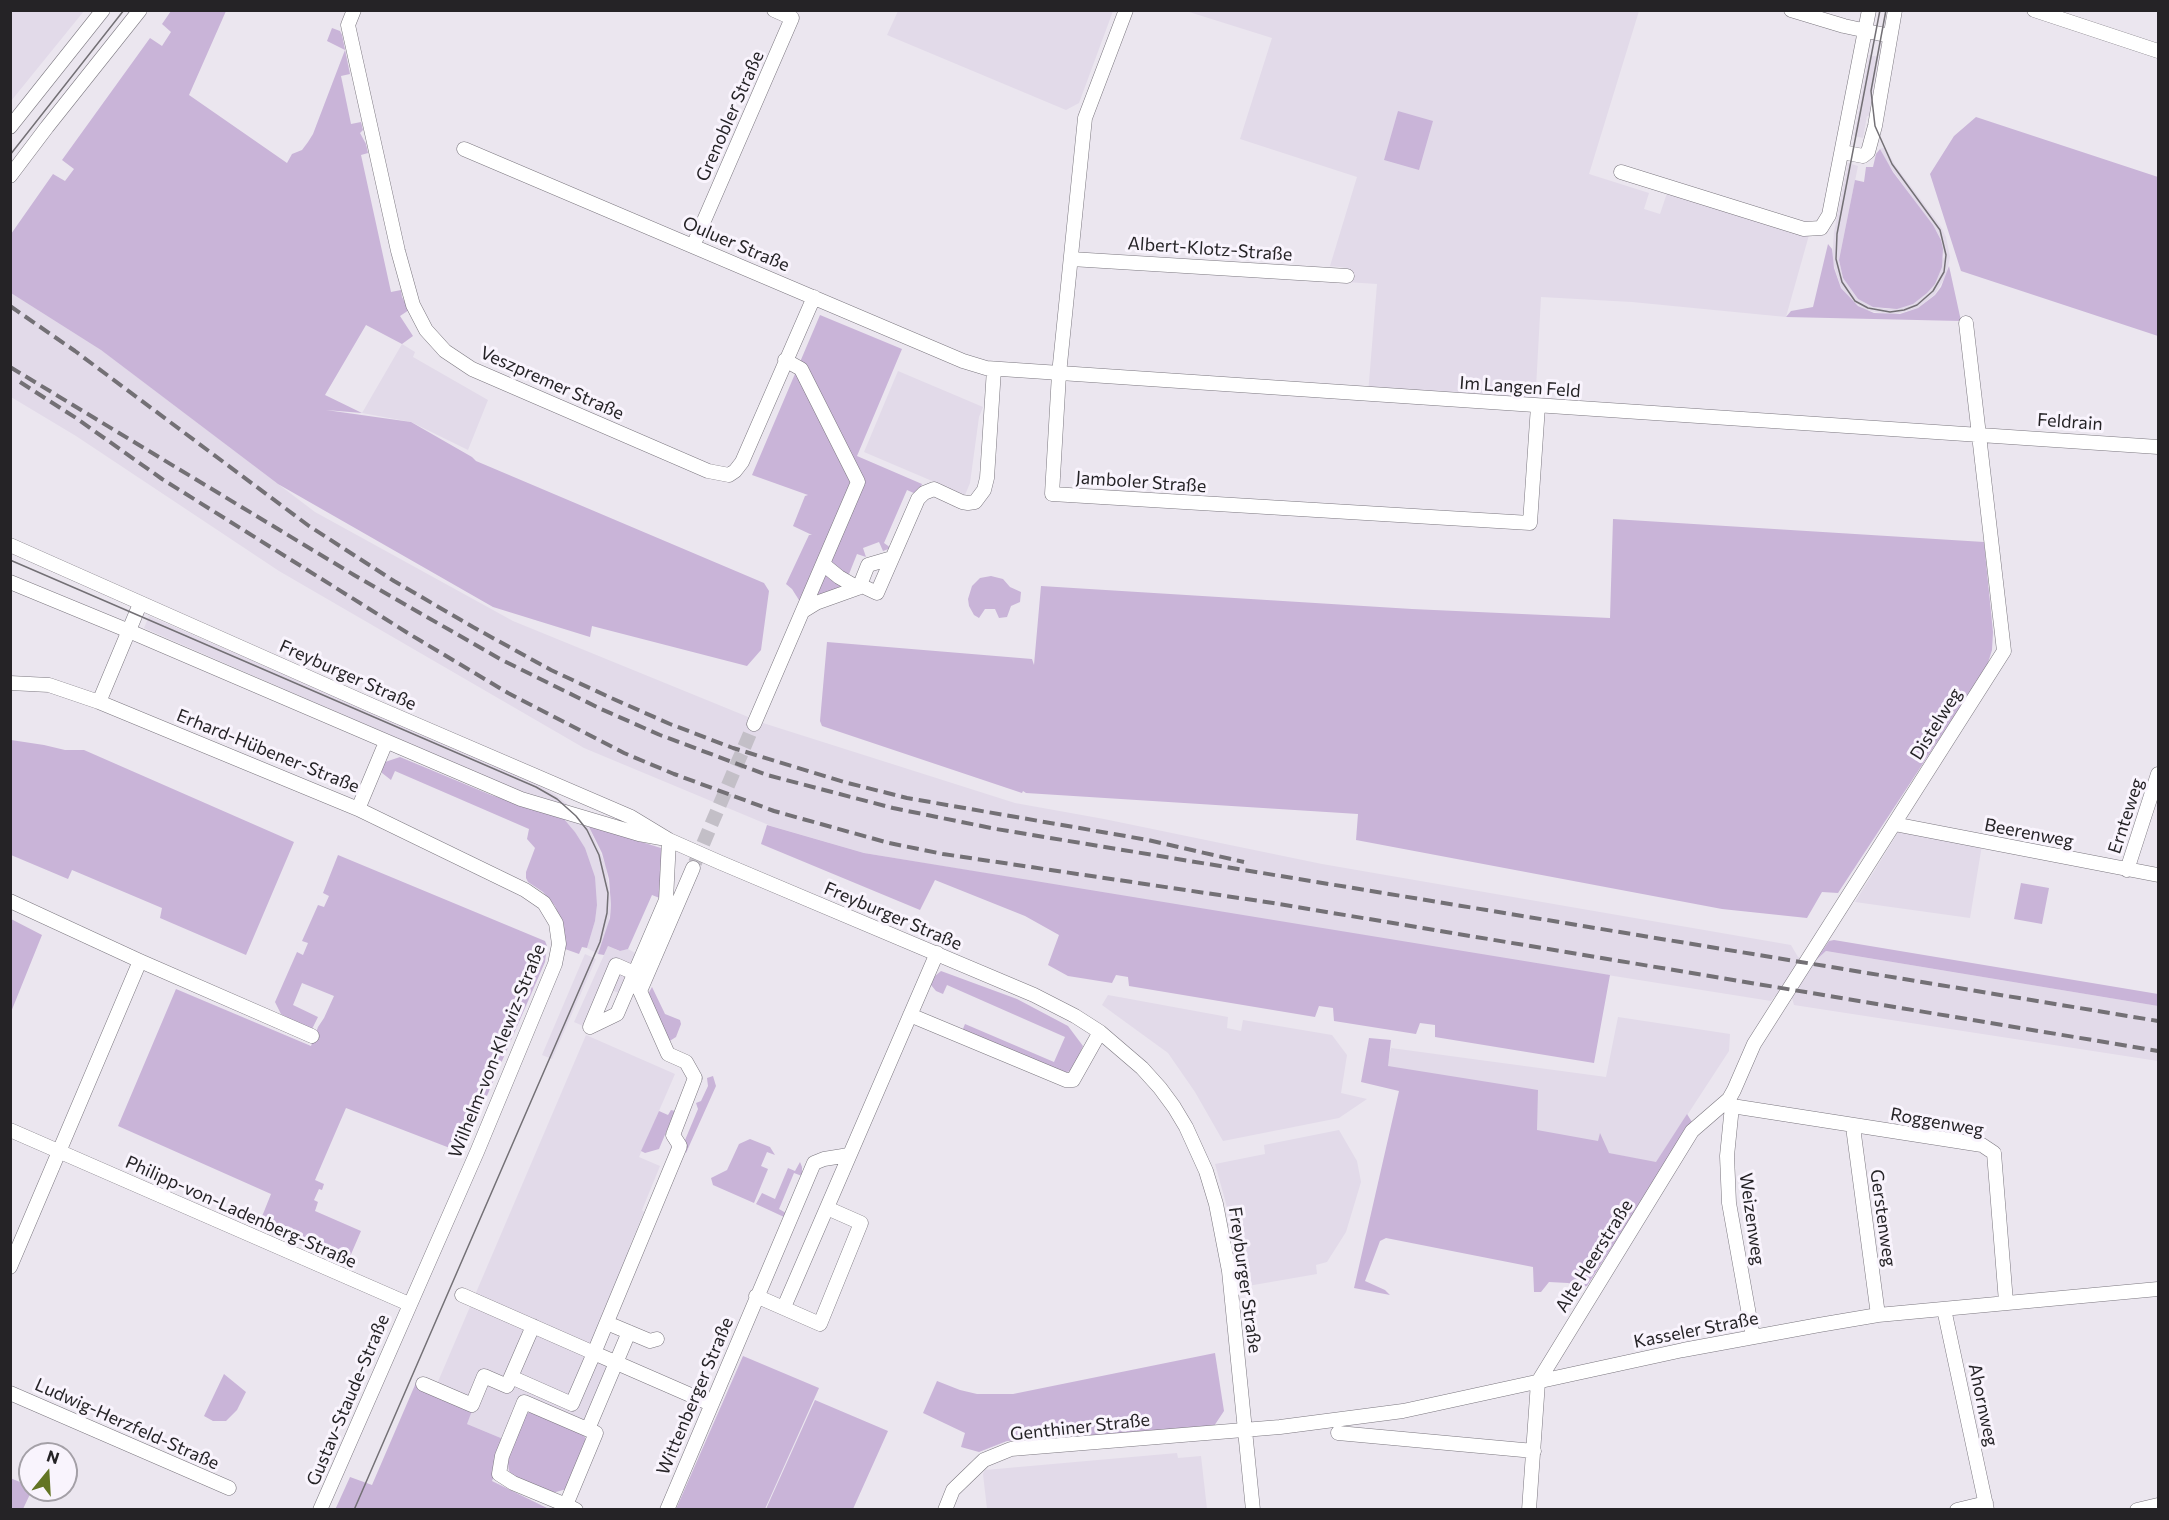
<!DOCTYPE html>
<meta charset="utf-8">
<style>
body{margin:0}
#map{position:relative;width:2169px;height:1520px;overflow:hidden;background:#ebe6ef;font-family:Commissioner,sans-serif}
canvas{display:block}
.frame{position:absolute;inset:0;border:12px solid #252326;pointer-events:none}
.north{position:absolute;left:18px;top:1442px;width:60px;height:60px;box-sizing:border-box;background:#f9f4fd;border:2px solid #a4a0a7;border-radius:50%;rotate:18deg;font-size:16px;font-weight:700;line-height:24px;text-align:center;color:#252326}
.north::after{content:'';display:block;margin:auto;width:21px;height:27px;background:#637524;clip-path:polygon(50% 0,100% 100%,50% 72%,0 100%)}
</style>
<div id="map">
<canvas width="2169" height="1520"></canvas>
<div class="frame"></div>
<div class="north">N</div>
</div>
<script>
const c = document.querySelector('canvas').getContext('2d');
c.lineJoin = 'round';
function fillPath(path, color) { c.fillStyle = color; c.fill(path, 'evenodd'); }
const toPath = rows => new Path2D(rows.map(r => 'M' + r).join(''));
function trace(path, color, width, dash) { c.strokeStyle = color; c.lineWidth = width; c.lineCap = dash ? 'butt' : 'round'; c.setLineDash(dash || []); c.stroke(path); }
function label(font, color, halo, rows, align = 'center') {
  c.font = font + ' Commissioner,sans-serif'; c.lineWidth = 6; c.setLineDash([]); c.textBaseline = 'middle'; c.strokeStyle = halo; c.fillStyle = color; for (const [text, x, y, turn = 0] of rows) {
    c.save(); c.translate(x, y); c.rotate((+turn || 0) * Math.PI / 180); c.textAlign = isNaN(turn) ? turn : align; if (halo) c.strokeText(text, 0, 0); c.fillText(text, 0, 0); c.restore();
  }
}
fillPath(toPath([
 [11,10,84,11,11,101,10,11],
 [898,11,898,10,1113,11,1079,103,1066,110,887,35],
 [1186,11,1639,11,1589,174,1649,193,1644,209,1660,214,1667,193,1809,235,1786,317,1632,302,1541,297,1535,406,1368,394,1377,284,1346,282,1348,268,1330,266,1357,177,1240,139,1272,38],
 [1869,55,1879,57,1873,88,1870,117,1867,116,1863,138,1854,136],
 [1885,147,1895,165,1941,227,1946,237,1950,257,1946,276,1935,294,1918,308,1892,315,1865,310,1852,301,1841,287,1832,260,1834,232,1848,163,1858,166,1839,260,1843,278,1858,299,1873,307,1889,309,1913,304,1944,257,1941,240,1937,232,1886,161,1880,149],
 [10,284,33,298,315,512,513,621,763,723,1015,803,1104,819,1322,864,1791,945,1798,957,1816,960,1826,951,2158,1006,2158,1061,1794,1005,1792,998,1775,996,1771,1001,1312,928,864,853,771,826,584,748,279,571,76,436,11,397],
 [402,344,415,352,413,357,488,400,468,450,411,422,362,413],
 [898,371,983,407,979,417,970,483,965,495,864,452],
 [149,616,531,781,556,795,577,812,541,801,144,628],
 [564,819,588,825,606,866,611,905,608,929,598,954,587,948,595,921,597,905,575,832],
 [1899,831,1982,845,1970,918,1855,902],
 [608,946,619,951,628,949,637,954,621,994,601,986,583,1026,574,1022],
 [585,954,596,959,552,1059,542,1055],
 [1108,995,1228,1017,1227,1028,1241,1031,1243,1020,1332,1035,1347,1055,1341,1093,1367,1099,1339,1118,1223,1141,1195,1092,1168,1053,1102,1005],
 [1618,1017,1730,1034,1729,1051,1656,1163,1609,1153,1536,1131,1387,1066,1391,1048,1606,1077],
 [586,1035,675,1074,639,1157,660,1166,642,1210,644,1212,629,1248,636,1251,594,1353,617,1363,588,1429,525,1402,508,1441,467,1424,437,1384],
 [1339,1130,1357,1161,1361,1182,1346,1232,1327,1262,1316,1265,1317,1274,1242,1287,1232,1225,1215,1164,1265,1154,1264,1145],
 [1177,1453,1178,1458,1201,1456,1207,1509,987,1509,983,1474,985,1470]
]), '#e2dae9');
fillPath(toPath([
 [171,11,226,11,189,95,287,163,292,154,302,150,308,142,313,134,345,50,327,41,332,28,340,31,342,35,350,74,341,76,351,124,361,122,363,130,360,133,366,144,368,153,361,155,391,292,401,290,402,297,409,310,400,316,413,336,402,344,366,325,325,395,362,413,326,410,411,422,472,457,476,461,764,583,769,591,761,650,747,666,592,626,590,637,493,607,278,484,101,350,11,293,11,234,53,174,65,181,74,169,62,160,150,38,162,46,171,32,162,24],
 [1398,111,1433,121,1419,170,1384,160],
 [1976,117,2158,177,2158,336,1961,271,1930,174,1954,136],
 [1880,149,1893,172,1933,225,1941,240,1943,249,1942,267,1935,284,1927,293,1913,304,1897,309,1873,307,1858,299,1843,278,1839,260,1855,180,1864,182,1866,167,1873,167,1876,154],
 [1828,244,1832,249,1834,268,1841,288,1858,306,1874,313,1900,314,1918,308,1935,295,1941,287,1949,266,1961,321,1786,317,1791,311,1813,307],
 [820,315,902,349,857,456,922,484,918,495,907,490,884,543,891,548,883,551,879,542,863,548,866,557,857,554,847,579,854,583,804,608,792,589,786,584,809,535,812,535,793,526,805,496,808,495,752,475],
 [1613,519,1984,542,1993,632,1992,650,1987,666,1838,893,1822,892,1807,918,1722,909,1356,840,1358,814,1026,793,1023,791,1022,793,822,726,820,721,827,642,1032,659,1034,665,1041,586,1412,609,1610,618],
 [991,576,1003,579,1010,587,1021,592,1020,602,1011,606,1007,617,999,618,995,609,985,609,979,618,974,615,969,606,968,599,972,586,980,578],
 [11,740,44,745,65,750,84,750,294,842,246,955,160,918,162,908,72,870,68,879,11,855],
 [400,757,491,795,564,819,575,832,585,848,595,877,597,905,595,921,587,948,582,947,579,954,565,949,565,934,555,906,543,892,528,882,526,878,526,872,535,848,527,839,529,829,395,771,391,780,382,773,382,764,385,762],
 [588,825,664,849,662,899,652,895,628,949,620,951,608,946,604,955,598,954,610,918,611,905,609,879,602,853],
 [767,825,864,853,1610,975,1594,1063,1435,1037,1435,1025,1420,1023,1416,1034,1334,1021,1333,1008,1319,1006,1315,1017,1129,986,1128,977,1116,975,1112,983,1068,976,1048,965,1059,935,1025,916,935,880,920,910,761,844],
 [338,855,545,941,547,946,545,962,463,1151,455,1150,346,1108,315,1180,324,1184,322,1190,319,1189,314,1200,318,1202,315,1211,361,1231,349,1259,345,1261,259,1224,271,1194,118,1126,176,989,311,1046,318,1027,324,1018,334,996,302,983,293,1005,318,1017,311,1031,281,1014,275,1002,297,952,303,955,308,943,302,941,318,905,324,907,329,896,323,893],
 [2021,883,2049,888,2042,924,2014,919],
 [11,919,42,935,11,1012],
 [1834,940,2158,994,2158,1006,1826,951,1816,960,1829,941],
 [941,971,1017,999,1068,1026,1083,1046,1074,1067,1070,1071,1064,1073,962,1031,965,1024,1054,1062,1065,1037,947,985,943,994,936,991,931,985,935,976],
 [652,987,665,1014,680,1020,681,1024,676,1037,668,1042,647,996],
 [1369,1038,1391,1040,1388,1066,1538,1090,1537,1130,1598,1141,1600,1133,1609,1153,1656,1162,1687,1114,1692,1122,1587,1286,1581,1287,1568,1283,1549,1282,1541,1292,1534,1292,1533,1267,1386,1238,1380,1241,1365,1281,1385,1290,1390,1295,1354,1288,1399,1091,1361,1082],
 [713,1076,716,1086,686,1153,683,1145,698,1109,696,1103,701,1101,708,1086,707,1078],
 [671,1110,675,1111,659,1149,645,1153,641,1151,659,1111,668,1115],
 [750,1139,770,1147,775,1155,767,1152,761,1166,768,1169,754,1203,713,1185,711,1178,727,1170,739,1144],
 [800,1162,802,1167,802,1176,794,1173,779,1209,786,1213,784,1217,756,1204,762,1193,775,1199,788,1168,795,1171],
 [1215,1353,1224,1411,1212,1429,1007,1441,979,1452,961,1447,965,1433,923,1413,937,1381,960,1390,977,1394,1013,1394],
 [743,1356,819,1388,765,1509,676,1509],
 [224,1374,246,1392,237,1410,226,1421,213,1421,204,1416],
 [418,1378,476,1400,467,1424,508,1441,492,1481,551,1510,335,1510,350,1477,372,1485],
 [815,1400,888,1431,853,1509,766,1509],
 [531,1411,580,1430,585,1437,586,1444,570,1488,549,1494,516,1479,509,1471,507,1458,525,1415],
 [10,1478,30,1486,30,1490,32,1490,23,1509,11,1509]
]), '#c9b4d8');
trace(toPath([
 [695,863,754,724]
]), '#c3bfc7', 14, [14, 7]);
const minor = toPath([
 [354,10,348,25,398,251,413,305,426,330,445,351,472,369,708,471,729,475,735,471,742,462,814,297],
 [1126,10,1085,118,1059,374,1052,494,1530,523,1538,406],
 [1791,10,1844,26,1890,36],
 [2034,10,2158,51],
 [10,127,103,10],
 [464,149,963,361,986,368,2158,447],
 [1842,152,1863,156,1868,152,1875,126,1895,10],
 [1621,172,1804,229,1821,228,1829,215,1869,10],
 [10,176,47,127,140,10],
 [693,246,792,18,774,10],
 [1071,259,1347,276],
 [10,545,373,706,631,817,669,840,719,862,1034,995,1075,1016,1100,1032,1142,1068,1160,1088,1174,1107,1186,1127,1206,1171,1216,1204,1229,1271,1253,1510],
 [892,558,868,565,860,585,877,593,918,499,924,493,934,489,962,502,968,503,975,502,984,490,987,478,994,369],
 [823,564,839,577,858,588],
 [10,582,129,631,521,799,639,834,661,838],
 [803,611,816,603,858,588],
 [10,683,49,685,99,702,358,809,525,890,544,903,556,923,559,944,555,964,477,1152,320,1510],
 [99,702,140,604],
 [754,724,858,482,801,369,785,360],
 [358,809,386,742],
 [1894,824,2158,875],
 [2127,870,2158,774],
 [10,901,140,961,312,1036],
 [910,1015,1066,1080,1073,1080,1100,1032],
 [590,1027,617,1014,666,900,669,840],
 [590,1027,616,965,641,976],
 [1729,1099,1732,1106,1982,1145,1994,1153,2006,1302],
 [1732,1106,1727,1156,1729,1203,1753,1337],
 [1853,1127,1878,1315],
 [10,1130,409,1304],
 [10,1267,140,961],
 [462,1295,594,1353,680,1146,673,1135,695,1078,686,1062,668,1054,640,991,693,868],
 [756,1296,820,1324,861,1223,827,1208],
 [784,1307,937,953],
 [1944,1309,1987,1510],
 [607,1323,650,1341,657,1339],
 [511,1377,572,1404,594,1353,711,1404],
 [423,1384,472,1405,484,1376,507,1386,533,1326],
 [10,1393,229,1488],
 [588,1429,629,1332],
 [1338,1433,1534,1451],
 [566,1505,596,1433,524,1402,502,1456,499,1474,513,1483,566,1505,576,1510],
 [667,1510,814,1163,824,1159,849,1155],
 [945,1510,953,1490,984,1460,1011,1449,1280,1427,1403,1411,1683,1350,1819,1325,1878,1315,2158,1289],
 [1529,1510,1538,1382,1692,1131,1729,1099,1734,1090,1754,1044,2004,651,1966,323],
 [1957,1510,1986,1503],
 [2137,1510,2158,1505]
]);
trace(minor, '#7b777f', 15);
trace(minor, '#fff', 14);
trace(toPath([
 [1880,10,1837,234,1836,259,1842,282,1855,301,1868,308,1890,312,1904,310,1917,305,1933,291,1944,272,1946,255,1940,230,1892,164,1875,126,1871,91,1886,10],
 [10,155,124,10],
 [10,560,536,787,557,799,576,816,587,830,599,855,608,893,607,913,600,942,354,1510]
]), '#737075', 1.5);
trace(toPath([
 [10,306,75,351,309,526,394,581,473,627,551,670,609,697,670,724,733,748,844,782,907,798,1148,840,1244,862],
 [10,367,354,575,500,659,601,709,660,735,767,775,893,808,996,829,2158,1021],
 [20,382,76,418,162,479,411,635,508,693,624,753,674,774,774,811,889,843,943,854,1273,903,2158,1051]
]), '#737075', 4, [12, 6]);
label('18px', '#252326', '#f9f4fd', [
 ["Grenobler Straße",730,116,-66],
 ["Ouluer Straße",736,244,23],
 ["Albert-Klotz-Straße",1210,249,4],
 ["Veszpremer Straße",552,383,24],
 ["Im Langen Feld",1520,387,4],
 ["Feldrain",2070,422,4],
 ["Jamboler Straße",1141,482,4],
 ["Freyburger Straße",348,675,24],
 ["Distelweg",1936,724,-58],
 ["Erhard-Hübener-Straße",268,751,22],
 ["Ernteweg",2126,816,-72],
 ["Beerenweg",2029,833,11],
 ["Freyburger Straße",893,916,23],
 ["Wilhelm-von-Klewiz-Straße",497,1051,-68],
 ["Roggenweg",1937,1122,10],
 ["Philipp-von-Ladenberg-Straße",241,1212,24],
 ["Gerstenweg",1883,1218,82],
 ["Weizenweg",1752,1219,82],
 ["Alte Heerstraße",1594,1256,-58],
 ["Freyburger Straße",1245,1280,82],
 ["Kasseler Straße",1696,1330,-11],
 ["Wittenberger Straße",695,1396,-67],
 ["Gustav-Staude-Straße",348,1400,-67],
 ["Ahornweg",1983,1405,78],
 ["Ludwig-Herzfeld-Straße",127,1424,24],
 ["Genthiner Straße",1080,1427,-6]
]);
</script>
